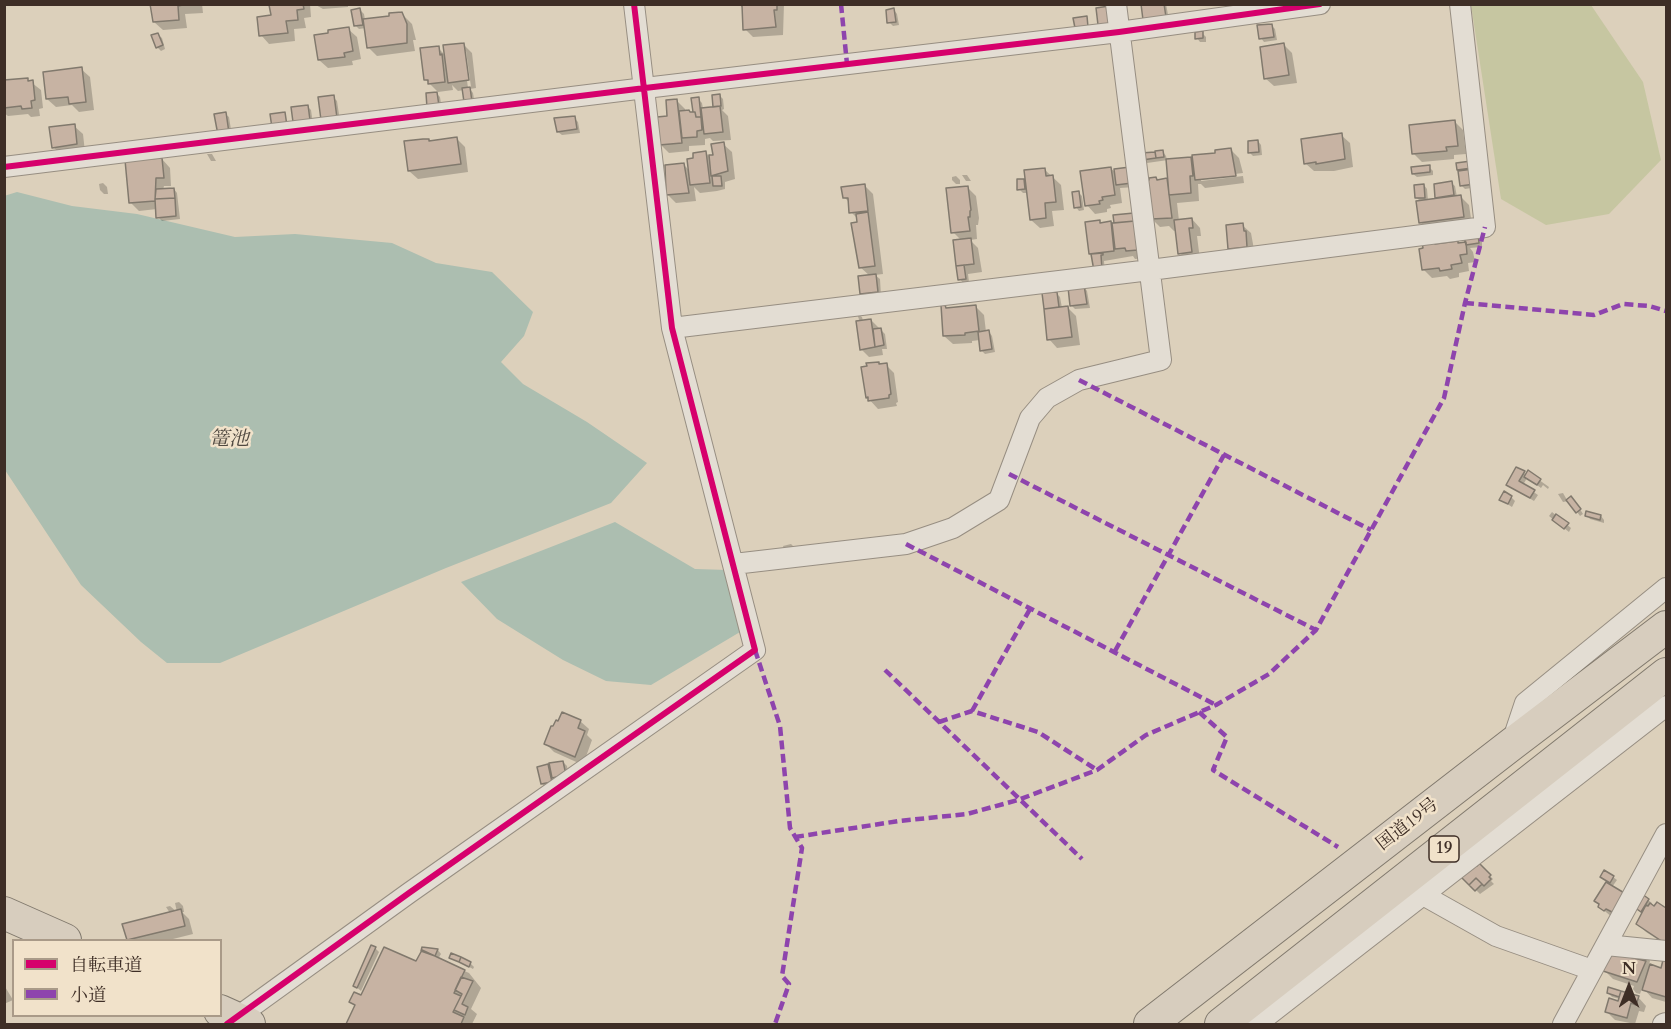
<!DOCTYPE html>
<meta charset="utf-8">
<style>
body{margin:0}
#map{position:relative;width:1671px;height:1029px;overflow:hidden;background:#dcd0bb;font-family:Cardo,"Noto Serif JP",serif}
canvas{display:block}
.frame{position:absolute;inset:0;border:6px solid #3e2e26;pointer-events:none}
.legend{position:absolute;left:12px;top:939px;width:210px;height:78px;box-sizing:border-box;background:#f1e2ca;border:2px solid #a99a88;margin:0;padding:8px 10px;list-style:none;font-size:18px;color:#3e2e26}
.legend li{display:flex;align-items:center;gap:12px;height:30px}
.legend b{width:30px;border:2px solid #a99a88}
.north{position:absolute;left:1599px;top:957px;width:60px;height:60px;-webkit-text-stroke:4px #f1e2ca;paint-order:stroke;rotate:0deg;font-size:16px;font-weight:700;line-height:24px;text-align:center;color:#3e2e26}
.north::after{content:'';display:block;margin:auto;width:21px;height:27px;background:#3e2e26;clip-path:polygon(50% 0,100% 100%,50% 72%,0 100%)}
</style>
<div id="map">
<canvas width="1671" height="1029"></canvas>
<div class="frame"></div>
<ul class="legend">
<li><b style="height:8px;background:#d6006c"></b>自転車道</li>
<li><b style="height:8px;background:#8e44ad"></b>小道</li>
</ul>
<div class="north">N</div>
</div>
<script>
const c = document.querySelector('canvas').getContext('2d');
c.lineJoin = 'round';
function fillPath(path, color) { c.fillStyle = color; c.fill(path, 'evenodd'); }
const toPath = rows => new Path2D(rows.map(r => 'M' + r).join(''));
function trace(path, color, width, dash) { c.strokeStyle = color; c.lineWidth = width; c.lineCap = dash ? 'butt' : 'round'; c.setLineDash(dash || []); c.stroke(path); }
function label(font, color, halo, rows, align = 'center') {
  c.font = font + ' Cardo,"Noto Serif JP",serif'; c.lineWidth = 5; c.setLineDash([]); c.textBaseline = 'middle'; c.strokeStyle = halo; c.fillStyle = color; for (const [text, x, y, turn = 0] of rows) {
    c.save(); c.translate(x, y); c.rotate((+turn || 0) * Math.PI / 180); c.textAlign = isNaN(turn) ? turn : align; if (halo) c.strokeText(text, 0, 0); c.fillText(text, 0, 0); c.restore();
  }
}
fillPath(toPath([
 [1471,5,1591,5,1643,82,1661,160,1609,214,1546,225,1501,199]
]), '#c6c6a1');
fillPath(toPath([
 [17,192,72,206,137,214,235,237,295,234,392,243,436,263,492,272,533,312,524,336,501,362,523,384,587,422,647,463,611,503,446,568,220,663,167,663,141,642,81,585,5,470,4,196],
 [615,522,695,569,728,570,740,632,651,685,606,681,563,660,497,619,461,582]
]), '#acbeb0');
fillPath(toPath([
 [152,4,202,4,203,13,185,14,187,28,163,30,154,22],
 [271,4,310,4,311,17,304,18,306,28,294,29,295,41,269,44,261,35,272,17],
 [314,4,348,4,348,7,323,9],
 [739,4,784,4,783,35,753,37,745,29,743,9],
 [1166,4,1169,20,1142,5],
 [360,10,364,14,365,20,391,17,401,13,412,24,416,40,413,40,415,51,377,56,368,47,366,28,359,29,355,25],
 [894,10,897,14,899,25,893,26,889,22],
 [1271,25,1275,29,1277,40,1264,42,1261,38],
 [348,29,357,37,361,59,352,61,353,65,328,68,319,60],
 [1202,33,1206,37,1206,42,1200,42,1197,38],
 [158,35,162,38,165,49,161,51,157,47],
 [463,44,472,53,476,88,470,89,473,93,475,105,464,90,458,91,452,85,453,90,438,92,426,80,438,48,446,56],
 [463,51,466,51,471,87,468,88],
 [1284,45,1292,53,1297,83,1274,86,1265,78],
 [81,69,90,77,94,110,79,112,72,105,56,107,47,99],
 [27,79,41,90,43,108,39,109,40,116,31,117,28,114,8,116,4,113,4,82],
 [436,93,440,97,442,110,429,107],
 [719,95,723,99,724,109,722,110,728,116,731,140,713,141,710,138,705,139,705,145,689,146,689,151,669,153,661,145,669,118,677,101,685,109,686,113,694,113,698,99,702,103,703,109,716,108],
 [333,97,337,101,340,121,320,98],
 [307,106,311,110,313,124,299,125],
 [225,114,229,117,232,136,223,138],
 [574,118,578,122,580,133,562,135,558,132],
 [1455,122,1463,130,1466,154,1454,155,1454,159,1422,162,1413,153],
 [74,126,83,134,85,152,62,155,53,147],
 [1341,135,1350,143,1353,167,1334,171,1314,171,1305,163],
 [457,139,465,147,468,172,418,179,409,171,429,140,430,142],
 [1258,141,1261,145,1262,155,1253,156,1249,152],
 [723,144,732,152,735,179,725,182,725,189,717,191,700,193,694,187,696,201,676,203,667,194,684,165,690,171,705,152,710,157,715,156],
 [1230,149,1239,158,1243,173,1201,178,1201,181,1243,176,1244,183,1205,188,1201,184,1198,184,1199,201,1177,203,1179,221,1192,219,1200,228,1201,236,1197,236,1200,260,1188,262,1180,253,1177,230,1174,231,1169,226,1160,227,1152,219,1156,179,1158,181,1169,180,1168,160,1147,163,1143,159,1143,155,1163,152,1166,156,1167,160,1217,154],
 [207,154,212,154,216,161,211,161],
 [152,158,154,160,162,159,170,168,171,186,164,186,163,190,174,189,177,193,180,219,162,221,158,217,157,209,139,211,130,202],
 [1471,163,1478,187,1465,189,1461,185,1458,164],
 [1429,167,1433,171,1433,175,1417,177,1413,174],
 [1110,168,1135,187,1120,188,1122,203,1110,205,1111,208,1107,209,1107,212,1095,214,1087,205],
 [1044,169,1061,185,1064,210,1052,211,1054,226,1040,228,1031,220,1028,193,1023,193,1019,189,1024,180,1027,184],
 [962,175,967,175,971,181,966,181],
 [956,176,960,180,960,184,956,184,952,180,952,177],
 [103,183,107,187,108,194,104,194,100,190,99,184],
 [1451,183,1455,186,1457,197,1460,196,1469,205,1472,225,1429,230,1420,222,1421,202,1417,198,1424,185,1427,189,1428,201,1439,199,1437,197],
 [865,186,873,194,883,274,875,275,880,279,881,296,865,297,861,293,870,276,860,267,858,219,851,212,850,203,844,197],
 [967,187,976,196,979,218,978,225,976,225,977,239,970,240,978,248,982,272,968,274,969,282,963,283,960,279,961,240,953,232],
 [1079,193,1082,196,1084,210,1079,211,1076,207],
 [1087,223,1110,223,1146,258,1135,259,1133,256,1104,261,1105,274,1091,253],
 [1242,225,1251,233,1255,255,1238,257,1229,249],
 [1478,236,1482,240,1482,247,1470,248,1473,252,1475,262,1468,263,1469,271,1459,273,1459,277,1450,279,1447,276,1432,278,1424,270,1424,244,1467,243],
 [1084,287,1087,291,1090,308,1075,309,1071,305],
 [1056,293,1060,297,1062,308,1068,308,1076,316,1080,345,1057,348,1049,339,1047,311,1045,308],
 [945,307,948,310,976,307,984,315,986,332,989,332,992,336,995,352,985,354,981,350,980,340,972,341,972,343,953,344,944,336],
 [857,314,862,317,863,321,871,320,885,334,887,349,882,349,883,355,869,357,861,349,860,322],
 [886,365,894,373,898,402,896,403,897,406,878,409,867,397,881,366],
 [1528,472,1549,487,1548,489,1543,485,1541,488,1527,478,1523,485,1538,495,1534,501,1508,485,1524,473,1526,475],
 [1563,493,1567,500,1575,501,1583,514,1580,516,1569,501,1563,502,1558,494],
 [1511,497,1515,501,1512,507,1501,500],
 [1552,512,1571,528,1569,532,1549,516],
 [1587,515,1601,516,1604,520,1604,523,1590,519],
 [791,544,795,548,784,549,783,546],
 [580,721,589,729,587,735,592,740,583,765,554,752,546,744],
 [563,762,567,766,569,779,546,788,542,784,539,768],
 [1479,865,1493,879,1491,881,1494,884,1480,894,1463,877],
 [1613,877,1617,880,1612,887,1613,918,1600,907,1600,906,1596,901],
 [1648,900,1652,903,1651,906,1655,908,1658,904,1666,910,1666,945,1646,932,1638,924,1644,913,1640,911],
 [179,902,183,906,184,912,182,912,189,919,193,934,169,940,128,940,124,925,170,913,166,907,170,906,177,912,175,903],
 [375,948,379,952,361,991,354,985],
 [423,948,438,950,441,954,438,959,469,973,481,988,471,1009,477,1014,472,1024,348,1024,356,1007,351,1002,362,997,417,963],
 [1637,956,1647,957,1650,961,1649,965,1662,969,1664,962,1666,962,1666,1002,1652,998,1644,989,1642,988,1640,994,1636,993,1633,989,1634,986,1613,979,1605,971,1636,959],
 [451,957,470,963,474,967,473,969],
 [4,985,13,1000,4,1004],
 [1609,989,1638,997,1646,1006,1644,1012,1639,1011,1635,1024,1615,1020,1607,1012,1619,1003,1620,999,1612,997,1608,993]
]), '#0003');
const building = toPath([
 [150,4,188,4,178,6,179,20,153,22,150,4],
 [303,4,304,9,297,10,298,20,286,21,288,33,259,36,257,17,271,15,269,5,303,4],
 [737,4,777,4,777,10,774,10,776,27,743,30,742,5,737,4],
 [1141,4,1164,4,1166,17,1143,20,1141,4],
 [1109,6,1111,24,1098,25,1096,8,1109,6],
 [360,8,363,25,354,26,351,10,360,8],
 [894,8,896,22,887,23,886,10,894,8],
 [402,12,407,24,407,43,367,48,363,19,389,16,389,13,402,12],
 [1087,16,1088,27,1075,28,1073,18,1087,16],
 [1272,24,1274,37,1259,39,1257,25,1272,24],
 [349,27,353,51,344,53,345,57,318,60,314,35,328,33,328,30,349,27],
 [1203,31,1203,38,1195,39,1195,32,1203,31],
 [158,33,163,45,156,48,151,35,158,33],
 [464,43,469,80,448,83,443,45,464,43],
 [1284,43,1289,75,1264,79,1260,47,1284,43],
 [439,46,440,55,442,54,445,82,428,84,428,80,424,80,420,48,439,46],
 [82,67,86,102,69,104,68,97,46,99,43,72,82,67],
 [28,78,28,81,33,80,35,100,31,101,32,108,22,109,21,106,4,108,4,80,28,78],
 [470,87,472,102,464,102,462,88,470,87],
 [437,92,439,106,427,108,426,93,437,92],
 [720,94,721,106,713,107,712,95,720,94],
 [334,95,337,118,321,120,318,97,334,95],
 [699,97,701,117,696,117,695,112,693,112,691,98,699,97],
 [677,99,682,143,659,145,657,117,667,116,666,100,677,99],
 [308,105,310,120,293,122,291,107,308,105],
 [720,106,723,132,704,134,701,108,720,106],
 [689,110,690,112,695,112,696,117,701,117,702,130,697,131,697,137,682,138,679,111,689,110],
 [226,112,229,133,218,135,214,114,226,112],
 [285,112,287,126,272,128,270,114,285,112],
 [575,116,577,129,557,132,554,118,575,116],
 [1455,120,1458,146,1446,147,1447,151,1412,154,1409,125,1455,120],
 [75,124,77,144,52,148,49,127,75,124],
 [1342,133,1345,159,1316,164,1316,162,1304,164,1301,139,1342,133],
 [457,137,461,164,408,171,404,141,423,139,429,139,429,141,457,137],
 [1258,140,1259,152,1248,153,1248,141,1258,140],
 [724,142,728,171,711,176,709,155,713,155,711,144,724,142],
 [1231,148,1236,176,1195,180,1192,155,1215,153,1215,150,1231,148],
 [1163,150,1164,157,1156,158,1155,151,1163,150],
 [706,151,710,183,690,185,687,159,693,158,693,153,706,151],
 [1155,152,1156,158,1142,160,1141,153,1155,152],
 [1191,157,1193,176,1190,176,1191,193,1169,195,1166,159,1191,157],
 [162,158,164,178,156,178,155,201,129,203,125,160,162,158],
 [1471,161,1472,168,1457,170,1456,163,1471,161],
 [684,163,689,193,666,195,665,165,684,163],
 [1430,165,1430,172,1412,174,1411,167,1430,165],
 [1111,167,1115,195,1102,197,1103,200,1099,201,1100,204,1085,206,1080,171,1111,167],
 [1130,167,1132,183,1116,185,1114,169,1130,167],
 [1045,168,1046,176,1053,175,1056,202,1045,203,1046,218,1030,220,1024,170,1045,168],
 [1473,169,1475,184,1460,186,1458,171,1473,169],
 [712,176,721,176,722,186,713,186,712,176],
 [1156,177,1157,180,1167,178,1172,218,1151,219,1146,181,1149,180,1149,178,1156,177],
 [1017,179,1024,179,1025,189,1017,190,1017,179],
 [1452,181,1454,195,1435,198,1434,184,1452,181],
 [865,184,868,211,849,213,848,198,843,198,841,187,865,184],
 [1424,184,1425,198,1415,198,1414,185,1424,184],
 [968,186,971,210,970,211,970,217,968,217,970,231,951,233,946,188,968,186],
 [174,188,175,198,155,199,156,189,174,188],
 [1079,191,1081,207,1074,208,1072,192,1079,191],
 [1461,195,1464,217,1419,223,1416,201,1461,195],
 [175,198,176,216,156,218,155,199,175,198],
 [868,212,875,266,859,268,851,223,857,222,856,214,868,212],
 [1134,213,1135,221,1114,223,1113,215,1134,213],
 [1192,218,1193,228,1189,228,1192,252,1178,254,1174,220,1192,218],
 [1100,220,1100,223,1111,221,1114,251,1089,254,1085,222,1100,220],
 [1135,221,1138,250,1126,251,1125,248,1115,249,1112,223,1135,221],
 [1243,223,1244,231,1246,231,1247,247,1228,249,1226,225,1243,223],
 [1478,235,1479,243,1466,245,1464,237,1478,235],
 [971,238,974,264,956,266,953,240,971,238],
 [1434,241,1435,244,1458,241,1458,243,1466,242,1467,254,1460,255,1462,263,1451,265,1452,269,1440,271,1439,268,1422,270,1419,249,1423,248,1422,243,1434,241],
 [1103,253,1103,255,1101,255,1102,270,1094,271,1091,254,1103,253],
 [964,265,966,279,958,280,956,266,964,265],
 [876,274,878,292,860,294,858,276,876,274],
 [1084,285,1087,304,1070,306,1068,287,1084,285],
 [1057,292,1059,307,1044,309,1042,293,1057,292],
 [941,305,945,305,946,308,976,305,979,331,965,333,965,335,943,336,941,305],
 [1068,306,1072,337,1047,340,1044,309,1068,306],
 [871,319,875,347,860,350,856,321,871,319],
 [881,328,884,345,875,347,873,329,881,328],
 [989,330,992,349,980,351,978,332,989,330],
 [879,362,879,364,887,363,891,394,889,395,889,398,868,401,868,397,866,398,861,367,867,366,866,363,879,362],
 [1516,467,1525,471,1519,481,1535,490,1530,498,1506,485,1516,467],
 [1528,470,1541,479,1537,485,1524,477,1528,470],
 [1504,491,1512,496,1508,504,1499,500,1504,491],
 [1571,496,1581,509,1576,513,1566,500,1571,496],
 [1586,511,1601,515,1600,520,1585,516,1586,511],
 [1556,514,1569,523,1564,529,1552,520,1556,514],
 [562,712,581,720,578,728,585,731,575,757,544,744,551,726,553,726,556,720,558,721,562,712],
 [563,761,566,775,552,778,549,763,563,761],
 [548,764,552,782,541,784,537,767,548,764],
 [1475,863,1477,866,1479,863,1491,875,1489,877,1491,879,1484,886,1476,878,1469,885,1461,877,1475,863],
 [1604,870,1614,876,1610,883,1600,877,1604,870],
 [1476,878,1482,884,1475,891,1469,885,1476,878],
 [1606,882,1626,894,1614,913,1606,909,1604,911,1598,907,1599,904,1594,901,1606,882],
 [1642,894,1649,899,1641,912,1634,907,1642,894],
 [1657,902,1666,908,1666,944,1636,924,1646,905,1648,906,1650,903,1654,906,1657,902],
 [181,909,185,926,127,940,122,924,181,909],
 [371,945,376,947,357,988,353,986,371,945],
 [384,947,416,961,422,950,465,970,454,993,461,996,453,1012,464,1017,461,1024,346,1024,355,1005,349,1002,354,992,361,995,384,947],
 [422,947,438,949,435,956,421,951,422,947],
 [1609,952,1646,961,1637,982,1603,971,1609,952],
 [451,953,461,957,459,962,449,958,451,953],
 [461,957,471,962,469,967,459,962,461,957],
 [1663,960,1666,961,1666,997,1642,990,1650,964,1661,968,1663,960],
 [461,977,473,981,462,1004,468,1007,465,1015,454,1010,462,994,455,990,461,977],
 [1608,987,1621,991,1619,997,1607,993,1608,987],
 [1621,991,1639,996,1636,1005,1631,1003,1627,1018,1605,1012,1609,998,1618,1001,1621,991]
]);
fillPath(building, '#c7b3a3');
trace(building, '#81796d', 1.5);
const minor = toPath([
 [4,167,645,88,1119,32,1320,4],
 [672,328,1150,270,1485,227,1460,4],
 [734,564,906,544,953,528,999,500,1030,418,1047,398,1079,380,1161,360,1116,4],
 [1512,742,1525,703,1666,588],
 [1423,895,1496,936,1592,970],
 [1606,945,1666,951],
 [229,1023,409,893,755,650,672,328,634,4],
 [1257,1024,1666,706],
 [1563,1024,1666,834],
 [1663,1024,1666,1023]
]);
const trunk = toPath([
 [4,913,65,940],
 [220,1011,249,1024],
 [1150,1024,1512,744,1666,627],
 [1221,1024,1666,674]
]);
trace(minor, '#978e82', 22);
trace(trunk, '#81796d', 34);
trace(minor, '#e3ddd3', 20);
trace(trunk, '#d7cdbe', 32);
trace(toPath([
 [841,4,847,64],
 [1465,303,1594,315,1623,304,1649,306,1666,311],
 [1079,380,1371,530],
 [1009,474,1316,630],
 [906,544,1216,705],
 [755,650,780,726,790,828,802,848,782,976,789,984,775,1024],
 [1115,651,1224,455],
 [885,670,1082,859],
 [972,711,1030,609],
 [1199,712,1227,737,1213,770,1338,847],
 [939,722,972,711,1038,732,1097,770],
 [795,837,899,821,967,814,1018,800,1097,770,1146,735,1216,705,1269,674,1316,630,1444,398,1465,303,1485,227]
]), '#8e44ad', 4.5, [9, 4.5]);
trace(toPath([
 [4,167,645,88,1119,32,1320,4],
 [227,1024,409,893,755,650,672,328,634,4]
]), '#d6006c', 6);
for (const [x, y, w] of [
 [1444,849,30]
]) { const box = new Path2D(); box.roundRect(x - w / 2, y - 13, w, 26, 4.5); c.fillStyle = '#f1e2ca'; c.fill(box); trace(box, '#3e2e26', 1.5); }
label('bold 16px', '#3e2e26', null, [
 ["19",1444,849]
]);
label('18px', '#3e2e26', '#f1e2ca', [
 ["国道19号",1408,825,-38]
]);
label('italic 20px', '#504941', '#f1e2ca', [
 ["篭池",229,440]
]);
</script>
